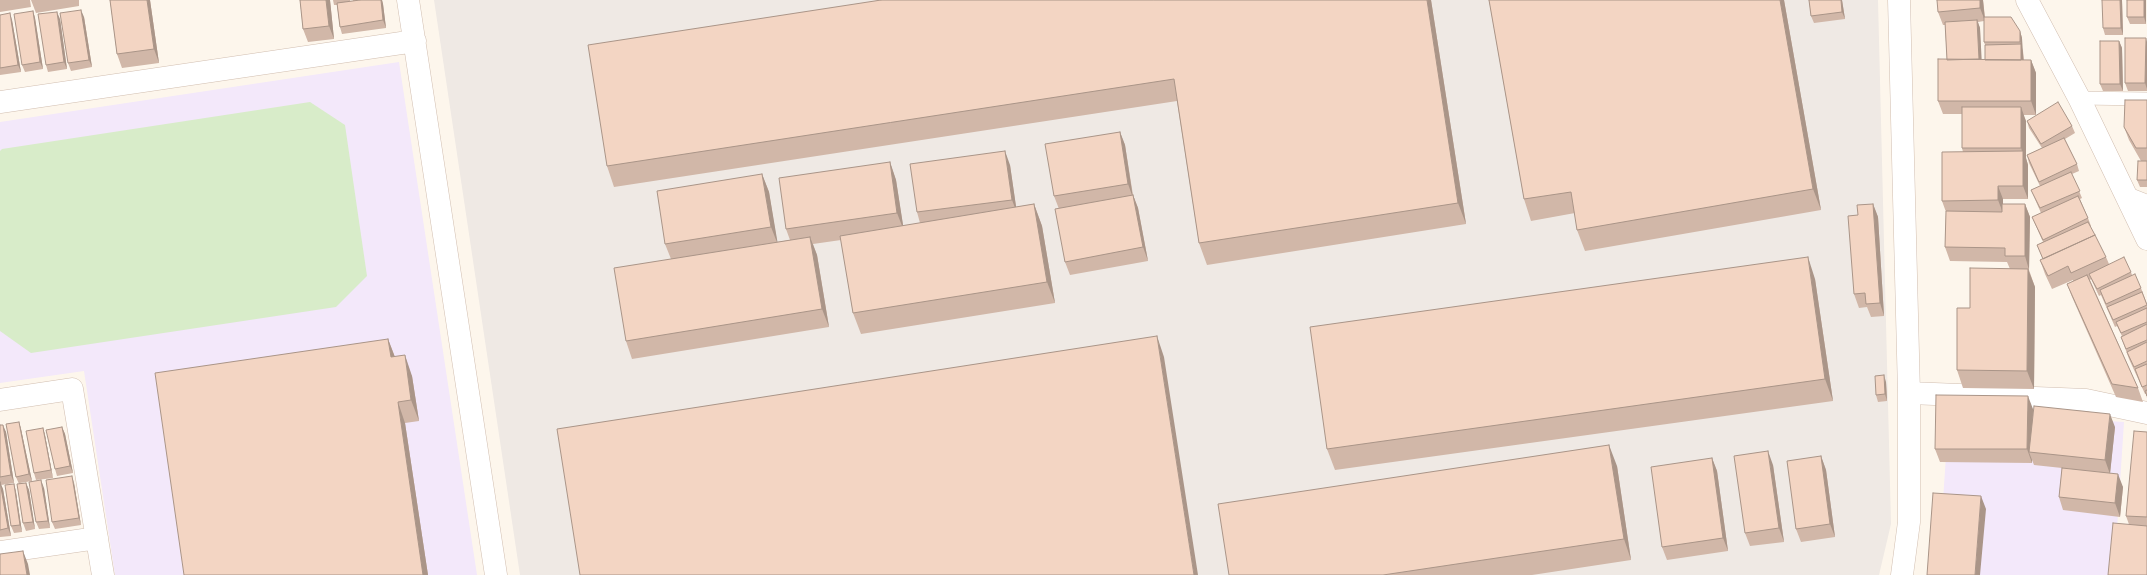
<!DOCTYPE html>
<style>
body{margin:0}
canvas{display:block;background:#fdf6ec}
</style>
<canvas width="2147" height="575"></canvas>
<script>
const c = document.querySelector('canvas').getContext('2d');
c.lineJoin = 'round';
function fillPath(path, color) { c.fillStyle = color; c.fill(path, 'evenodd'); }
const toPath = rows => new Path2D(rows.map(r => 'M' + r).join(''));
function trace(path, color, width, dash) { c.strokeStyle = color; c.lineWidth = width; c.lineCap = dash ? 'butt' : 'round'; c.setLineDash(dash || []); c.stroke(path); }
fillPath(toPath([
 [434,0,1878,0,1891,524,1879,575,520,575]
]), '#efe9e4');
fillPath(toPath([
 [399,62,477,575,115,575,84,371,0,383,0,122],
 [1949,411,2124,422,2114,575,1938,575]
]), '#f3e8fa');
fillPath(toPath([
 [310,102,345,125,367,276,336,307,31,353,0,331,0,151,2,149]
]), '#d8ecc9');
const service = toPath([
 [2079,98,2147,99]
]);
const minor = toPath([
 [408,0,496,575],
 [1899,0,1909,393,1909,522,1902,575],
 [0,102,415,41],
 [2129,199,2147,206],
 [1909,393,2086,400,2147,413],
 [0,400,72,389,103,575],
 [0,552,97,538]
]);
const tertiary = toPath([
 [2027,0,2079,98,2147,239]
]);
trace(service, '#d1beb0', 14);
trace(minor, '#d1beb0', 23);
trace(tertiary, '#d1beb0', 23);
trace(service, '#fff', 13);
trace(minor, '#fff', 22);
trace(tertiary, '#fff', 22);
fillPath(toPath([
 [0,0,30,0,31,7,0,12],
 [31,0,79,0,79,6,36,13],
 [110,0,150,0,159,63,122,68,117,54],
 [300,0,330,0,334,39,308,42,303,29],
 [333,0,350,0,350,1,353,1,353,0,385,0,382,0,383,4,386,28,342,34,340,27,337,5,334,5],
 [1431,0,1466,224,1207,265,1199,243,1177,101,614,187,607,166],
 [1489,0,1784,0,1821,210,1585,251,1577,230,1575,213,1531,221,1524,199],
 [1809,0,1842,0,1845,19,1814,23,1811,16],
 [1983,0,1985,17,2020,31,2022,38,2022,48,2023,51,2024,60,2031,60,2036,73,2036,115,2023,115,2026,121,2026,158,2028,165,2028,199,2003,199,2003,204,2025,204,2030,217,2029,270,2035,287,2034,389,1963,388,1957,370,1970,308,2010,269,2007,262,1950,261,1945,247,1946,212,1942,201,1963,152,1962,148,1962,114,1943,114,1938,101,1947,60,1945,25,1943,25,1938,12],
 [1984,21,1984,42,1985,45,1985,60,1981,60,1980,28,1978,22],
 [2122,0,2123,35,2105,35,2103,28],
 [2146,0,2146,24,2130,24,2127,17],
 [33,11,35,18,43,69,25,72,22,65],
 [0,15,12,20,21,72,0,75],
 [84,17,92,67,71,71,68,63],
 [60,19,67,69,48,72,46,65],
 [2119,41,2122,48,2123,91,2103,91,2100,84],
 [2147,42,2147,91,2128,91,2125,83],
 [2147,100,2147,187,2140,187,2137,180,2141,161,2129,140,2124,127],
 [2027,121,2072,126,2075,133,2065,139,2077,164,2079,171,2072,174,2082,198,2080,199,2088,218,2091,226,2090,226,2106,257,2109,264,2131,272,2132,275,2141,288,2147,304,2147,398,2146,394,2145,394,2129,359,2121,337,2122,336,2117,326,2115,327,2101,295,2099,296,2091,279,2090,280,2138,388,2143,402,2116,397,2072,297,2067,284,2073,281,2073,280,2052,289,2045,274,2040,260,2043,259,2037,245,2043,242,2035,224,2032,217,2041,213,2031,190,2040,186,2029,163,2027,155,2042,148,2029,128],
 [1120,132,1125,145,1133,195,1138,208,1148,261,1070,275,1065,262,1059,209,1054,196],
 [890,162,896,180,903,226,920,223,917,212,1010,165,1016,207,1034,204,1042,226,1055,303,861,334,853,313,841,240,813,244,817,255,829,327,632,359,626,341,671,259,665,244,762,174,769,192,777,242,790,240,786,229],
 [1873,204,1878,217,1884,316,1871,317,1867,307,1859,308,1854,294,1858,215],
 [1815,279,1833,401,1335,470,1327,449],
 [388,339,395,357,412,376,419,421,405,423,428,575,184,575],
 [1886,382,1887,401,1878,402,1876,395],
 [2033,409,2033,421,2115,427,2110,473,2123,487,2120,517,2063,510,2059,497,2062,468,2034,465,2032,460,2032,463,1940,462,1935,449],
 [19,422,21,429,32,481,20,483,26,483,29,490,35,529,26,531,23,523,19,484,16,477],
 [0,425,6,432,14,483,1,485,3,489,11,536,0,537],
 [62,427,65,434,73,473,57,476,55,469],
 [43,428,45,435,53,478,36,480,34,473],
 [2147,432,2147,575,2126,516],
 [1821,456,1826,470,1835,537,1801,542,1796,529],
 [1712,458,1717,471,1728,551,1667,560,1662,547],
 [1773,465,1784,542,1750,546,1745,533],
 [1617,466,1631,560,1532,575,1229,575],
 [74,483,81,525,55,529,52,522],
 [14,484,16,492,22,532,14,533,11,526],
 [44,488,50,528,39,529,36,522]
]), '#d1b7a8');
fillPath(toPath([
 [147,0,150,0,159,63,154,49],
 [326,0,330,0,334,39,329,26],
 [381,0,382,0,383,4,386,28,383,20],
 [1427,0,1431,0,1466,224,1458,203],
 [1780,0,1784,0,1821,210,1813,189],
 [1841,0,1842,0,1845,19,1842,12],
 [1980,0,1983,0,1985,21,1980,8],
 [2120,0,2122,0,2123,35,2121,28],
 [2144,0,2146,0,2146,24,2144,17],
 [81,10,84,17,92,67,89,60],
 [33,11,35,18,43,69,40,62],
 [57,12,60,19,67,69,64,62],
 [10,13,12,20,21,72,18,65],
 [1977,20,1980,28,1982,66,1979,59],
 [2020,31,2022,38,2024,69,2021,62],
 [2146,38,2147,42,2147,89,2145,83],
 [2119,41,2122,48,2123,91,2120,84],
 [2031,60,2036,73,2036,115,2031,101],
 [2021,107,2026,121,2026,158,2028,165,2028,199,2023,186,2023,154,2021,148],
 [1120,132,1125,145,1133,198,1128,184],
 [1005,151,1010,165,1017,213,1012,200],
 [890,162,896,180,904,231,897,213],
 [762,174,769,192,778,245,771,227],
 [1998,186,2003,199,2003,213,1998,200],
 [1133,195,1138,208,1148,261,1143,247],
 [1034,204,1042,226,1055,303,1047,282],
 [1873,204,1878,217,1884,316,1880,303],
 [2025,204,2030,217,2029,270,2025,256],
 [810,237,817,255,829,327,822,309],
 [1808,257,1815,279,1833,401,1825,379],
 [2028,269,2035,287,2034,389,2027,371],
 [1157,336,1164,357,1198,575,1194,575],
 [388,339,396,360,391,357],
 [405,355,412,376,419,421,411,400],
 [1884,375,1886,382,1887,401,1885,394],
 [2028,396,2033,409,2032,452,2029,452,2032,460,2032,463,2027,449],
 [398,402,405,423,428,575,423,575],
 [2110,414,2115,427,2110,474,2105,460],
 [19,422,21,429,32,481,29,474],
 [3,425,6,432,14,483,11,475],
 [62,427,65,434,73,473,70,466],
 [43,428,45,435,53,478,51,470],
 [1609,445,1617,466,1631,560,1624,539],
 [1768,451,1773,465,1784,542,1779,528],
 [1821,456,1826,470,1835,537,1830,524],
 [1712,458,1717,471,1728,551,1723,538],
 [2118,474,2123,487,2120,517,2115,503],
 [72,476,74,483,81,525,79,518],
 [41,480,44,488,50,528,48,521],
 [0,482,3,489,11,536,8,528],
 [26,483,29,490,35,529,33,522],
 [14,484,16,492,22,532,20,525],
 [1981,496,1986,509,1980,575,1975,575],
 [23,551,28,564,30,575,27,575]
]), '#aa9588');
const building = toPath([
 [110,0,147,0,154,49,117,54,110,0],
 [300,0,326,0,329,26,303,29,300,0],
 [360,0,381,0,383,20,340,27,337,3,360,0],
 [881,0,1427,0,1458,203,1199,243,1174,79,607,166,588,45,881,0],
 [1489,0,1780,0,1813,189,1577,230,1571,192,1524,199,1489,0],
 [1809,0,1841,0,1842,12,1811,16,1809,0],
 [1937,0,1980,0,1980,8,1938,12,1937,0],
 [2102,0,2120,0,2121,28,2103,28,2102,0],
 [2127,0,2144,0,2144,17,2127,17,2127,0],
 [81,10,89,60,68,63,60,13,81,10],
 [33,11,40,62,22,65,14,14,33,11],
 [57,12,64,62,46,65,38,14,57,12],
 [10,13,18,65,0,68,0,15,10,13],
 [1984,17,2011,17,2020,31,2020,42,1984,42,1984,17],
 [1977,20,1979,59,1947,60,1945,22,1977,20],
 [2125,38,2146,38,2145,83,2125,83,2125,38],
 [2100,41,2119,41,2120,84,2100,84,2100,41],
 [2021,44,2021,60,1985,60,1985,45,2021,44],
 [1938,59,2031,60,2031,101,1938,101,1938,59],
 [2125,100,2147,100,2147,148,2136,148,2124,127,2125,100],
 [2058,102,2072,126,2041,144,2027,121,2058,102],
 [1962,107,2021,107,2021,148,1962,148,1962,107],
 [1120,132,1128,184,1054,196,1045,144,1120,132],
 [2064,138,2077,164,2039,182,2027,155,2064,138],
 [1005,151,1012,200,917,212,910,164,1005,151],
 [2023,151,2023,186,1998,186,1998,200,1942,201,1942,152,2023,151],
 [2138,161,2147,161,2147,180,2137,180,2138,161],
 [890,162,897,213,786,229,779,178,890,162],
 [2071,172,2080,191,2040,208,2031,190,2071,172],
 [762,174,771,227,665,244,657,191,762,174],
 [1133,195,1143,247,1065,262,1055,209,1133,195],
 [2078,196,2088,218,2043,240,2032,217,2078,196],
 [1034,204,1047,282,853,313,840,236,1034,204],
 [1873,204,1880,303,1866,304,1865,293,1854,294,1848,216,1858,215,1857,205,1873,204],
 [2002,204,2025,204,2025,256,2005,256,2005,248,1945,247,1946,211,2002,212,2002,204],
 [2088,222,2095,235,2043,259,2037,245,2088,222],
 [2095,235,2106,257,2071,273,2068,266,2048,276,2040,260,2095,235],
 [810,237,822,309,626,341,614,268,810,237],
 [1808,257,1825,379,1327,449,1310,327,1808,257],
 [2124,257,2131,272,2097,289,2089,274,2124,257],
 [1970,268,2028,269,2027,371,1957,370,1957,308,1970,308,1970,268],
 [2135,274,2141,288,2106,304,2100,290,2135,274],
 [2087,275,2138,388,2112,384,2067,284,2087,275],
 [2142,292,2147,305,2113,320,2107,307,2142,292],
 [2147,308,2147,322,2121,333,2116,322,2147,308],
 [2147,324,2147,340,2126,349,2121,337,2147,324],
 [1157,336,1194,575,580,575,557,429,1157,336],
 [388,339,391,357,405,355,411,400,398,402,423,575,184,575,155,373,388,339],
 [2147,342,2147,361,2134,367,2127,352,2147,342],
 [2147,364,2147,385,2142,387,2135,369,2147,364],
 [1884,375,1885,394,1876,395,1875,376,1884,375],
 [2147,390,2147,396,2145,391,2147,390],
 [1936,395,2028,396,2027,449,1935,449,1936,395],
 [2034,406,2110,414,2105,460,2029,452,2034,406],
 [19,422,29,474,16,477,6,424,19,422],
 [0,425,3,425,11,475,0,477,0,425],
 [62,427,70,466,55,469,46,430,62,427],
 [43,428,51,470,34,473,26,431,43,428],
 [2134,431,2147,432,2147,517,2126,516,2134,431],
 [1609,445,1624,539,1383,575,1229,575,1218,504,1609,445],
 [1768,451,1779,528,1745,533,1734,456,1768,451],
 [1821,456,1830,524,1796,529,1787,461,1821,456],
 [1712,458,1723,538,1662,547,1651,467,1712,458],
 [2062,468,2118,474,2115,503,2059,497,2062,468],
 [72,476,79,518,52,522,46,480,72,476],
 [41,480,48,521,36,522,29,482,41,480],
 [0,482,8,528,0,530,0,482],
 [26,483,33,522,23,523,17,484,26,483],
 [14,484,20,525,11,526,5,485,14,484],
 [1933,493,1981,496,1975,575,1927,575,1933,493],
 [2113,523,2147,526,2147,575,2108,575,2113,523],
 [23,551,27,575,0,575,0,554,23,551]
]);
fillPath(building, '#f3d5c3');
trace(building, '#aa9588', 1);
</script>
